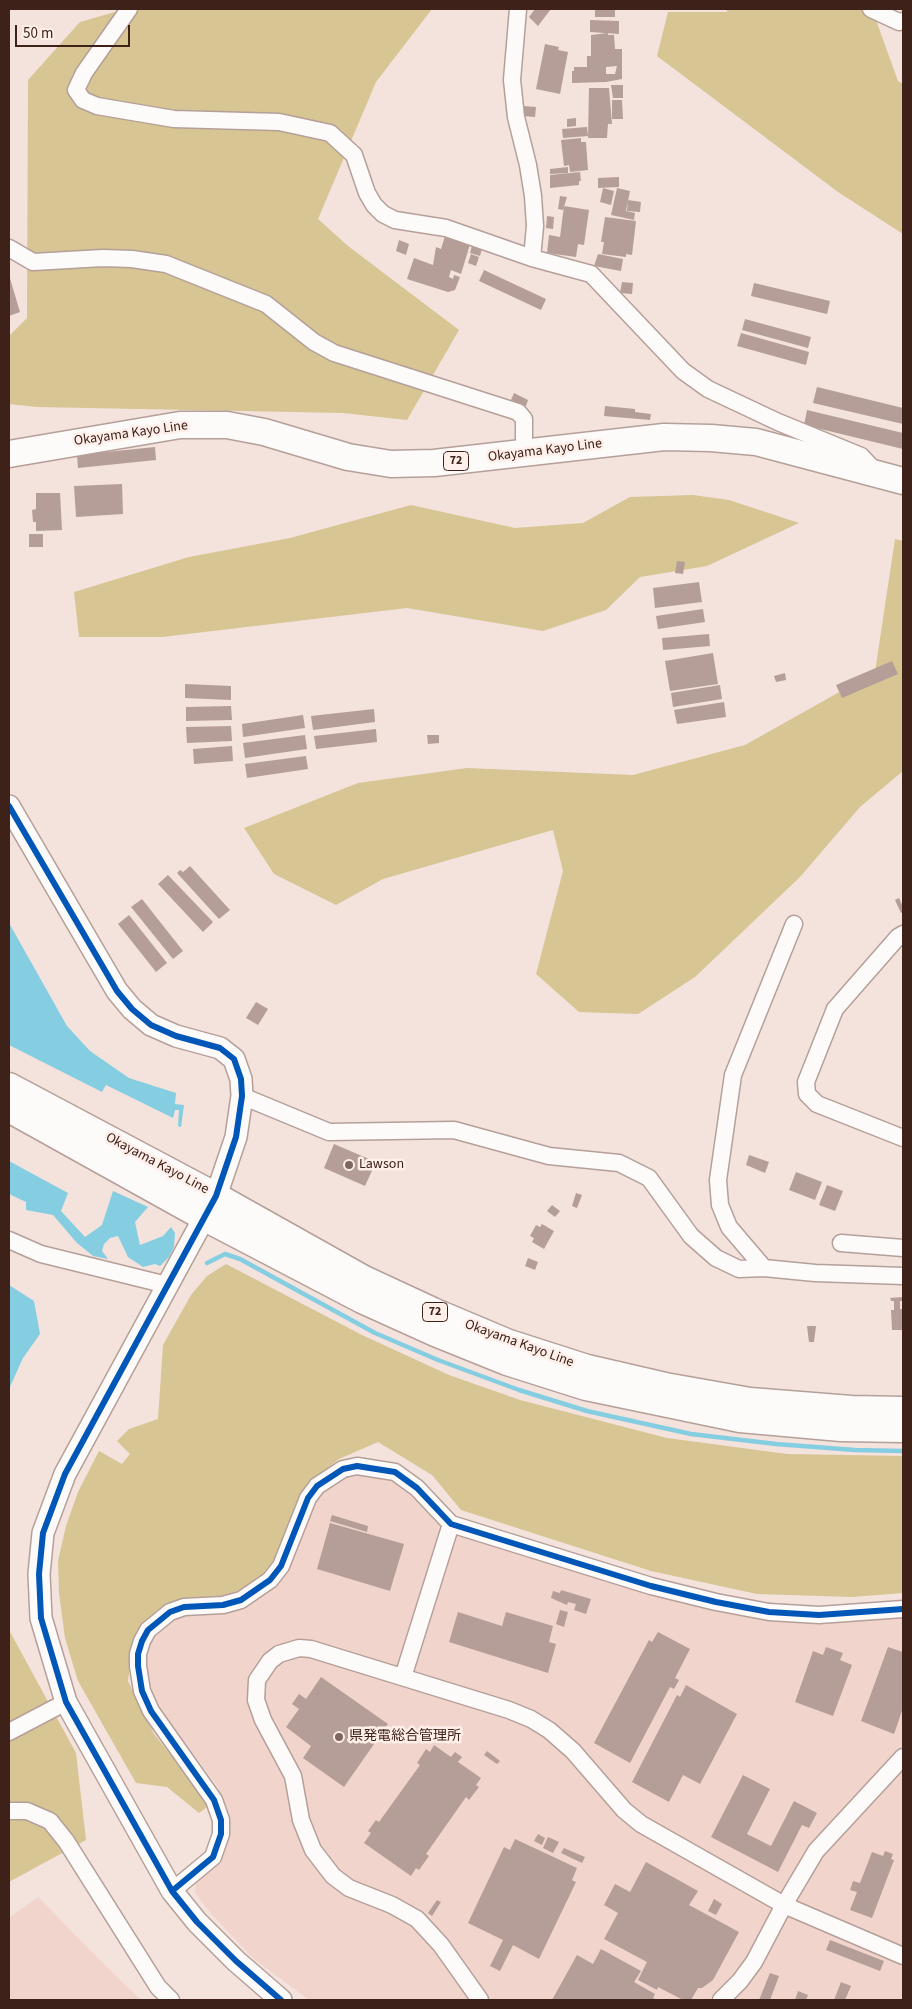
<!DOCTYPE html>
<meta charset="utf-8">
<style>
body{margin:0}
#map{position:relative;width:912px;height:2009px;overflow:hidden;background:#f4e2dd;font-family:"Source Sans 3",sans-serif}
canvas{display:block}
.frame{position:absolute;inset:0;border:10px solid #3e2118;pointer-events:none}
.scale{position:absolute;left:15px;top:25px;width:115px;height:22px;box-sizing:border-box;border:2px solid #3e2118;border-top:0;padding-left:6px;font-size:15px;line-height:18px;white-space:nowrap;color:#3e2118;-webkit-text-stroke:4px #ffefea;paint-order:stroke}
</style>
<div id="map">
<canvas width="912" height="2009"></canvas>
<div class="frame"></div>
<div class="scale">50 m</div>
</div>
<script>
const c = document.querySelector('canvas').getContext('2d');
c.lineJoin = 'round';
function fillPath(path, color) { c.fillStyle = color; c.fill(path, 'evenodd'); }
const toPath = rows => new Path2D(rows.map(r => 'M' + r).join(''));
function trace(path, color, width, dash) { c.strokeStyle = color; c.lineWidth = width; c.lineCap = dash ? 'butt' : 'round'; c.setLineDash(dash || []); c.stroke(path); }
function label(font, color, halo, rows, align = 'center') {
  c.font = font + ' "Source Sans 3","Noto Sans JP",sans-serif'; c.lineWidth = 5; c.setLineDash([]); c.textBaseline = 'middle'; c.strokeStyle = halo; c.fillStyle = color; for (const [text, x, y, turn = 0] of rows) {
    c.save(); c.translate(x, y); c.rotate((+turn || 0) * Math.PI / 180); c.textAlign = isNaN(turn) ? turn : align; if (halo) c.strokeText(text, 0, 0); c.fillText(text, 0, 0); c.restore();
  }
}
fillPath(toPath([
 [368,1473,402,1484,441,1525,462,1535,678,1602,720,1611,767,1618,903,1615,903,2000,309,2000,254,1959,212,1915,195,1893,196,1883,223,1855,229,1837,226,1805,218,1787,157,1705,145,1675,145,1653,151,1639,178,1616,194,1614,215,1615,242,1607,268,1591,315,1499,328,1485,343,1476],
 [38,1897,103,1963,141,2000,9,2000,9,1918]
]), '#f1d5cd');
fillPath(toPath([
 [125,9,432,9,376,82,318,219,348,246,459,330,407,420,343,413,37,407,9,404,9,336,27,318,28,80,80,22],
 [725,9,872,9,898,81,903,84,903,234,838,192,657,56,668,12,728,12],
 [693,495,729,500,799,523,707,566,640,577,606,610,543,631,407,608,162,637,79,637,74,592,189,557,290,538,411,505,515,528,583,523,630,497],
 [895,539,903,541,903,771,860,807,800,877,695,977,638,1014,579,1012,536,974,563,871,553,830,383,879,336,905,274,874,244,828,358,783,467,768,633,775,745,745,875,672],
 [226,1264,362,1335,449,1375,520,1400,667,1438,787,1454,903,1456,903,1593,852,1597,757,1594,651,1571,461,1510,432,1475,378,1442,339,1459,308,1484,273,1563,253,1585,224,1596,180,1600,156,1611,133,1641,128,1681,154,1734,210,1805,199,1813,167,1787,136,1783,78,1681,65,1638,59,1593,58,1561,66,1526,78,1492,99,1451,122,1464,130,1454,117,1441,129,1429,158,1419,163,1345,191,1295,207,1276],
 [9,1630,76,1753,86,1840,9,1882]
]), '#d7c593');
fillPath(toPath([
 [9,923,67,1026,90,1051,129,1078,176,1093,175,1104,184,1105,181,1127,178,1126,179,1110,175,1110,173,1118,106,1085,102,1092,9,1045],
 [9,1161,68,1193,61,1211,85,1237,102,1225,113,1191,148,1207,135,1222,140,1245,163,1236,171,1227,175,1233,174,1247,169,1257,160,1266,155,1264,143,1267,128,1257,118,1236,110,1238,104,1244,102,1251,108,1259,93,1256,77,1243,53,1215,26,1210,26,1202,9,1194],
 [9,1285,34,1301,40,1334,23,1358,9,1389]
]), '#85cee1');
trace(toPath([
 [207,1263,225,1254,240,1259,375,1333,438,1360,519,1390,587,1411,691,1434,776,1444,855,1450,903,1451]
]), '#85cee1', 4.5);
fillPath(toPath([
 [535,9,551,9,538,26,529,17],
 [595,9,615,9,615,17,595,17],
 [590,20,619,21,619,34,590,32],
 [608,33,608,35,614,35,615,49,622,49,622,79,606,82,572,83,572,71,574,71,574,67,587,67,587,56,591,56,591,35],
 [617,66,615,74,606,74,606,67],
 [545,44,559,47,558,50,568,52,560,94,536,89],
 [611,85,623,85,623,98,613,98],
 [589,88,609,88,612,124,608,124,607,138,588,138],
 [612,100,622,100,623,119,612,119],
 [523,106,536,107,535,117,523,116],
 [576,118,576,126,567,127,567,119],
 [587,127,588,136,563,138,562,129],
 [581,138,581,142,586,142,588,170,570,172,569,165,564,166,561,140],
 [568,167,568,173,550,174,550,169],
 [580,172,581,181,579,181,579,185,550,188,550,175],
 [619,177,619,187,598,188,598,178],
 [603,188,614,191,611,205,600,202],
 [617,188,630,191,626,211,635,213,634,220,611,215],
 [560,196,567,197,563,210,558,209],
 [628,200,641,202,640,212,627,211],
 [564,206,589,210,584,245,578,244,576,257,547,253,549,235,560,237],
 [547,216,554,217,553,229,546,228],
 [605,217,636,221,632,255,626,254,626,257,602,254,604,242,601,242],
 [446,233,471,241,461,274,451,270,449,277,453,279,454,275,460,277,455,290,448,292,407,279,414,258,433,265,436,247,441,249],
 [399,240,409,244,406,255,396,251],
 [473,242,483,245,480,256,470,253],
 [471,254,479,257,476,266,468,263],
 [598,254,623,259,621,271,594,266],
 [484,270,546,299,541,310,479,281],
 [9,275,20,312,9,316],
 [622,282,633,283,632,294,620,293],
 [754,283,830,301,827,314,751,296],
 [745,319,811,337,808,348,742,330],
 [741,333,809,352,806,365,737,346],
 [817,387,903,408,903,424,813,403],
 [514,393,528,400,526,406,511,400],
 [605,406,635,409,635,412,651,414,650,420,604,416],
 [807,410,903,433,903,449,804,425],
 [155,447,156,460,78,468,77,455],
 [122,484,123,514,76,517,74,486],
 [36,493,60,493,62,530,36,531,36,522,33,522,32,510,36,509],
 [29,534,43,534,43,547,29,547],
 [677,561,685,562,683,574,675,573],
 [699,582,702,602,655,608,653,588],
 [703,609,705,622,658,629,656,616],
 [709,634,710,646,663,650,662,638],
 [713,653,718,684,670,691,665,661],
 [892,661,898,674,842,698,836,685],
 [785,673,786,680,776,682,774,676],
 [185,684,231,686,231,700,185,698],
 [720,685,722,699,673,707,671,693],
 [724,702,726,717,677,724,674,710],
 [231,706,232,720,186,721,186,707],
 [374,709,375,722,313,730,311,716],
 [303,715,305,728,243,737,242,724],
 [231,726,232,741,187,743,186,727],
 [376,729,377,742,316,749,314,736],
 [305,735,307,749,245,758,243,743],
 [427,735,439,735,439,743,428,744],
 [232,746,233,761,194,764,193,749],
 [306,756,308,769,247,778,245,764],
 [190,866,230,910,219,919,177,873,180,870,183,872],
 [168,875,213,922,203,932,158,884],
 [899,898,903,907,903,912,901,913,895,900],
 [142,899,183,951,173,959,131,907],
 [129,915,167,963,156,972,118,924],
 [256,1002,268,1009,258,1025,246,1018],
 [334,1144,376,1162,365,1186,324,1168],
 [749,1155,769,1162,765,1173,746,1165],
 [796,1172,822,1182,815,1200,789,1190],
 [827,1185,843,1191,835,1211,819,1205],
 [576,1193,582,1195,577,1208,572,1206],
 [552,1205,560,1211,555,1217,547,1211],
 [542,1224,554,1231,544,1249,532,1242,534,1238,530,1236,536,1225,540,1227],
 [528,1258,538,1262,535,1270,525,1266],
 [903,1297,903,1301,900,1301,900,1309,903,1309,903,1330,892,1330,891,1310,894,1310,894,1301,891,1301,890,1298],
 [807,1326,816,1326,814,1342,809,1342],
 [332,1515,368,1526,367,1532,330,1521],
 [330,1523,404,1544,390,1591,317,1569],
 [561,1590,591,1599,586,1614,574,1610,576,1604,568,1602,567,1605,551,1598,553,1591,560,1593],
 [560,1610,568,1612,564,1627,556,1624],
 [458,1612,502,1626,506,1612,553,1626,549,1642,556,1644,548,1673,449,1642],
 [658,1632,690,1649,675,1678,679,1680,674,1689,670,1687,630,1763,594,1743,649,1640,652,1642],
 [826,1647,843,1653,840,1660,852,1665,833,1716,795,1702,813,1651,823,1655],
 [888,1647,903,1652,903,1708,894,1734,861,1721],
 [321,1677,388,1724,344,1787,303,1758,311,1746,286,1727,299,1709,292,1704,299,1694,306,1699],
 [686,1685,737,1714,700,1784,683,1775,669,1802,632,1782,677,1695,680,1697],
 [434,1745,451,1757,455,1752,462,1757,458,1762,481,1778,476,1785,479,1787,469,1800,466,1797,426,1854,429,1856,419,1870,416,1868,411,1876,364,1843,371,1833,368,1831,376,1820,379,1822,420,1765,417,1763,426,1749,430,1752],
 [487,1751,500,1761,497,1764,484,1755],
 [743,1775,770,1789,747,1834,771,1846,794,1801,817,1813,809,1828,802,1825,778,1872,711,1837],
 [538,1834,545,1838,542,1845,534,1841],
 [548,1837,559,1842,553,1853,543,1848],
 [515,1839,577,1868,572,1880,576,1882,539,1959,513,1945,500,1971,490,1966,503,1940,468,1923,504,1847,510,1850],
 [564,1848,585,1857,582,1863,561,1853],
 [885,1851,893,1854,891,1859,894,1860,872,1918,850,1910,857,1892,850,1890,853,1881,860,1883,872,1852,883,1856],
 [646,1862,698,1891,689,1905,739,1932,713,1980,702,1988,698,1988,691,2000,683,2000,658,1987,657,1990,638,1980,647,1962,604,1939,618,1913,604,1905,615,1884,630,1892],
 [714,1899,722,1904,716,1915,708,1911],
 [437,1900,441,1902,432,1916,428,1913],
 [830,1940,884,1961,880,1971,826,1950],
 [601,1949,641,1971,634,1982,655,1994,653,1998,657,2000,552,2000,577,1955,593,1964],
 [770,1973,779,1976,770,2000,759,2000],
 [841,1982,851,1986,845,2000,834,2000],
 [798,1991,808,1995,806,2000,795,2000]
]), '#b59e97');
const minor = toPath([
 [129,9,84,73,76,90,83,100,97,106,174,119,279,122,330,133,354,155,367,193,374,205,383,214,395,220,446,228,532,258,591,274,683,371,708,389,778,422,861,456,876,472],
 [518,9,512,80,516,117,528,165,533,196,535,226,532,258],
 [871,9,899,22,903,21],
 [9,248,33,262,103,258,132,259,166,264,266,304,314,342,334,353,518,412,524,419,524,453],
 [903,934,898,937,835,1009,806,1082,807,1094,817,1104,903,1138],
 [242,1096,329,1132,454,1130,549,1156,619,1163,649,1178,691,1236,716,1258,739,1269,764,1268,815,1273,903,1276],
 [9,1240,41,1254,167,1285],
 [841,1243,903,1248],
 [764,1268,729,1227,720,1205,718,1180,733,1075,794,924],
 [403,1677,451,1524],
 [9,1732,66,1702],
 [9,1811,27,1811,50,1821,66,1841,158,1987,171,2000],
 [172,1891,213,1857,221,1834,221,1820,214,1800,151,1711,142,1691,138,1666,138,1654,142,1641,148,1630,170,1612,184,1607,223,1605,241,1600,270,1580,281,1566,308,1498,317,1486,343,1469,357,1466,395,1472,417,1488,451,1524,651,1586,716,1602,769,1612,819,1615,903,1609],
 [480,2000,441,1945,417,1919,392,1905,349,1888,333,1876,313,1850,301,1820,293,1776,263,1720,256,1700,257,1680,270,1661,279,1654,299,1648,311,1649,509,1710,531,1719,549,1730,573,1751,624,1810,641,1824,784,1905,903,1956],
 [721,2000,740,1981,754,1962,784,1905,816,1851,903,1757]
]);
const tertiary = toPath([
 [9,806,117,991,132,1009,151,1025,176,1036,220,1048,234,1059,241,1079,242,1096,236,1137,216,1196,65,1474,43,1533,39,1574,41,1618,66,1702,172,1891,197,1922,236,1961,281,2000]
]);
const primary = toPath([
 [9,454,180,425,227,425,264,432,348,457,391,464,434,463,664,437,711,438,756,442,903,481],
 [9,1086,216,1196,364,1279,433,1311,509,1343,587,1368,665,1386,750,1401,851,1409,903,1410],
 [9,1109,205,1218,362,1300,435,1333,507,1362,586,1387,740,1419,841,1428,903,1429]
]);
trace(minor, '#b59f99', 19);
trace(tertiary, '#b59f99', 24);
trace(primary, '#b59f99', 29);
trace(minor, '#fdfbfa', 16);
trace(tertiary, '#fdfbfa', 21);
trace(primary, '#fdfbfa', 26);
trace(toPath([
 [9,806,117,991,132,1009,151,1025,176,1036,220,1048,234,1059,241,1079,242,1096,236,1137,216,1196,65,1474,43,1533,39,1574,41,1618,66,1702,172,1891,197,1922,236,1961,281,2000],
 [172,1891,213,1857,221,1834,221,1820,214,1800,151,1711,142,1691,138,1666,138,1654,142,1641,148,1630,170,1612,184,1607,223,1605,241,1600,270,1580,281,1566,308,1498,317,1486,343,1469,357,1466,395,1472,417,1488,451,1524,651,1586,716,1602,769,1612,819,1615,903,1609]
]), '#0057b8', 6);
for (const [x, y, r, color] of [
 [349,1165,5,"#7e655d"],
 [339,1737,5,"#7e655d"]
]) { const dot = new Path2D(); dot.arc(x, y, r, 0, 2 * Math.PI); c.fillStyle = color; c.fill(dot); trace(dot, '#ffefea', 2); }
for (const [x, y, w] of [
 [456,461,25],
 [435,1312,25]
]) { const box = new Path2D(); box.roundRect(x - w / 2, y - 9.5, w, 19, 4); c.fillStyle = '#ffefea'; c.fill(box); trace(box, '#3e2118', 1); }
label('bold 12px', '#3e2118', null, [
 ["72",456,461],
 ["72",435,1312]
]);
label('14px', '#3e2118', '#ffefea', [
 ["Okayama Kayo Line",131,434,-8],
 ["Okayama Kayo Line",545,451,-7],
 ["Okayama Kayo Line",157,1164,28],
 ["Okayama Kayo Line",519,1344,20]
]);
label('14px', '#3e2118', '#ffefea', [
 ["Lawson",359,1165],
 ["県発電総合管理所",349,1737]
], 'left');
</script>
